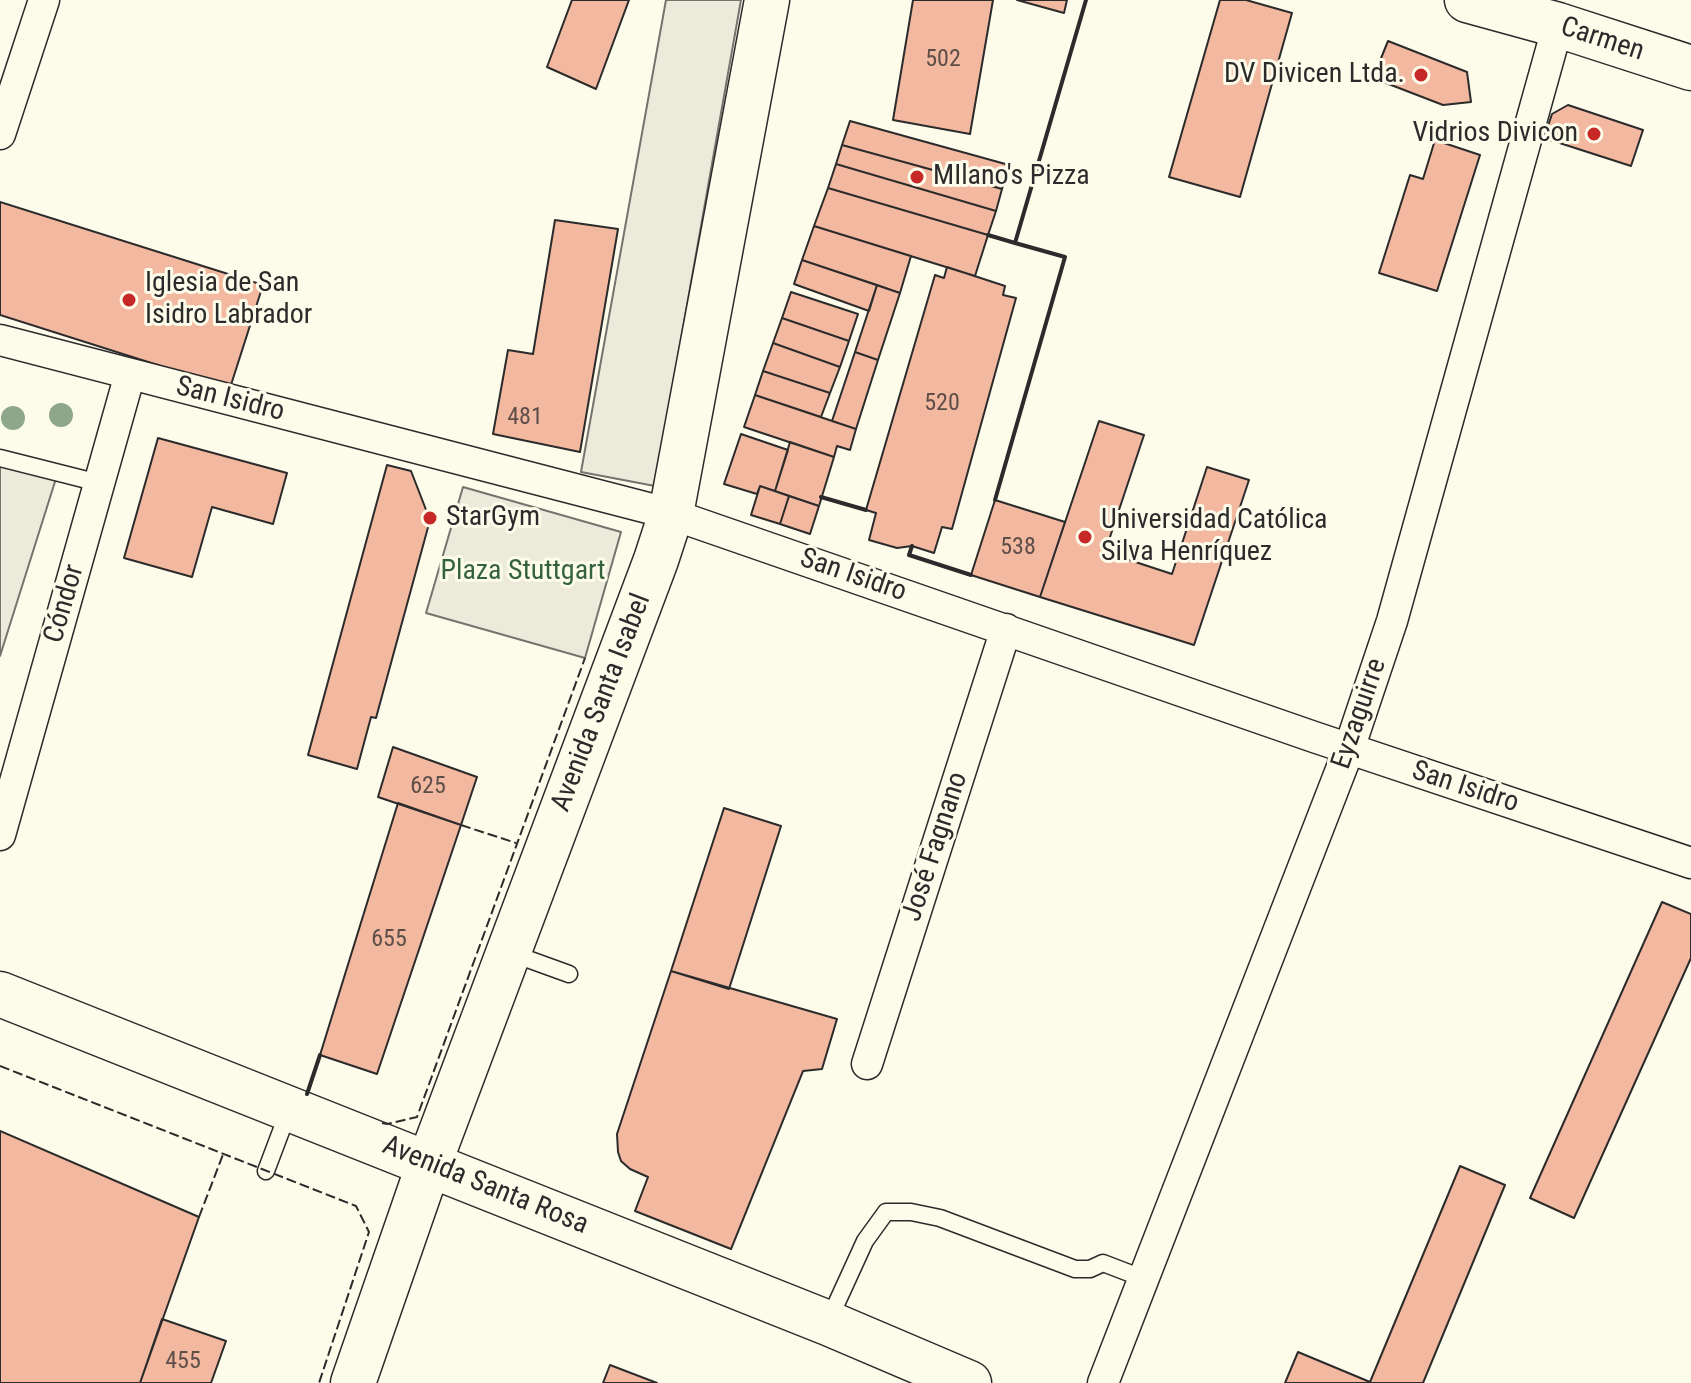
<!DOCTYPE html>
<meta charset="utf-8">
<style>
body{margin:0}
canvas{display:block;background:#fdfbea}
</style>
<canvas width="1691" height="1383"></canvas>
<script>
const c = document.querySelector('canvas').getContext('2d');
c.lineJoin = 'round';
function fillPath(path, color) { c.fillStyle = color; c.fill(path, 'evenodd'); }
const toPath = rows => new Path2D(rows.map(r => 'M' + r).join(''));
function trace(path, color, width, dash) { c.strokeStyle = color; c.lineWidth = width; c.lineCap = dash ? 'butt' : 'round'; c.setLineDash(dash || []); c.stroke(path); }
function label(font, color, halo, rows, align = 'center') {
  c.font = font + ' "Roboto Condensed",sans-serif'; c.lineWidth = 6; c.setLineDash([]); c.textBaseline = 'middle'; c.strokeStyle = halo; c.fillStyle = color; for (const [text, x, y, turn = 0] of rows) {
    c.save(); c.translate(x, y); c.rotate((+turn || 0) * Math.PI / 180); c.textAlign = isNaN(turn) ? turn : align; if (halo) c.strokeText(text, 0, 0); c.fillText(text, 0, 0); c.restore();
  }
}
const green = toPath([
 [666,0,741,0,655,486,581,472,666,0],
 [463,487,621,532,585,658,426,613,463,487]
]);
fillPath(green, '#ecebdb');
trace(green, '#74746e', 2);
const parking = toPath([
 [0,450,59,469,0,656,0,450]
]);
fillPath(parking, '#eceadb');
trace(parking, '#74746e', 2);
const building = toPath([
 [572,0,629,0,596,89,547,67,572,0],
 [913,0,993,0,970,134,893,120,913,0],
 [1017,0,1067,0,1064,13,1017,0],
 [1220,0,1246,0,1292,13,1240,197,1169,177,1220,0],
 [1388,41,1467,72,1471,102,1443,105,1373,78,1388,41],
 [1568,105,1643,130,1631,166,1544,138,1552,114,1568,105],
 [850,121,1009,165,1002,189,842,145,850,121],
 [1435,140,1480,155,1437,291,1379,273,1410,175,1423,179,1435,140],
 [842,145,1002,189,996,211,836,164,842,145],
 [836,164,996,211,988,235,828,188,836,164],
 [828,188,988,235,975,276,814,226,828,188],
 [0,202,263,285,230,388,0,315,0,202],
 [555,220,618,229,580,452,493,434,508,350,533,354,555,220],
 [814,226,911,256,900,293,802,260,814,226],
 [802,260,877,285,869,311,794,284,802,260],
 [947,267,1005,286,1003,295,1016,298,952,529,942,527,934,553,912,546,897,548,869,540,876,513,866,510,935,275,944,278,947,267],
 [877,285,900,293,878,360,855,352,877,285],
 [791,292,858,314,849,341,782,318,791,292],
 [782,318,849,341,840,367,773,343,782,318],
 [773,343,840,367,830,393,763,371,773,343],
 [855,352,878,360,856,429,832,421,855,352],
 [763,371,830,393,821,417,755,395,763,371],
 [755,395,856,429,850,450,837,446,834,457,744,427,755,395],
 [1099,421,1144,435,1105,552,1172,574,1207,467,1249,480,1194,645,1040,597,1099,421],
 [741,434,788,450,775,491,760,486,757,494,724,484,741,434],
 [158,438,287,473,273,524,212,507,192,577,124,558,158,438],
 [790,442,834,457,819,506,775,491,790,442],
 [387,465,411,471,430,520,376,718,371,717,357,769,308,755,387,465],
 [760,486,789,496,780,524,751,515,760,486],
 [789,496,819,506,810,534,780,524,789,496],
 [995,500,1065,522,1040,597,971,575,995,500],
 [393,747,477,777,461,825,378,797,393,747],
 [398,803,461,825,377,1074,320,1055,398,803],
 [724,808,781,826,729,989,671,971,724,808],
 [1662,902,1691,914,1691,958,1574,1218,1530,1198,1662,902],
 [671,971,837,1019,822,1069,803,1071,731,1249,635,1211,648,1177,630,1169,621,1161,618,1152,617,1134,671,971],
 [0,1131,199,1217,140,1383,0,1383,0,1131],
 [1460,1166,1505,1185,1423,1383,1285,1383,1298,1352,1370,1382,1460,1166],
 [162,1319,226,1341,211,1383,140,1383,162,1319],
 [610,1365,657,1383,603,1383,610,1365]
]);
fillPath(building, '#f2b8a0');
trace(building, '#2b2b2b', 2);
const service = toPath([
 [0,458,99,483],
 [511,953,569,974],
 [266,1171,289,1110],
 [828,1322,865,1241,886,1212,911,1212,940,1218,1075,1269,1090,1269,1103,1263,1142,1278]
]);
const minor = toPath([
 [0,134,44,0],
 [0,340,671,514,1314,737,1691,863],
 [0,835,130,374],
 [867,1064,1006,629],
 [1103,1383,1349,749,1392,621,1558,25]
]);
const secondary = toPath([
 [1467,0,1558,25,1691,68],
 [0,994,828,1323,969,1383],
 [353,1383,429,1164,656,560,671,514,767,0]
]);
trace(service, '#2b2b2b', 19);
trace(minor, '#2b2b2b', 33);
trace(secondary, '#2b2b2b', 47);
trace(service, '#fdfbea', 16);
trace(minor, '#fdfbea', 30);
trace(secondary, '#fdfbea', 44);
trace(toPath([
 [461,825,516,843],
 [0,1066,356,1206,369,1232,319,1383],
 [382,1123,387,1124,417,1117,585,658],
 [199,1217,224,1152]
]), '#2b2b2b', 2, [10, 4]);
trace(toPath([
 [988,235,1015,243,1086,0],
 [821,497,866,510],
 [995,500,1065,257,1015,243],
 [912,546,909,555,971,575],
 [307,1094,320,1055]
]), '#2b2b2b', 4);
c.fillStyle = '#8ea78a';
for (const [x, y] of [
 [61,415],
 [13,418]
]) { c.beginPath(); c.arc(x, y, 12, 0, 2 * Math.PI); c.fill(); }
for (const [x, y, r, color] of [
 [1421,75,8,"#c62828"],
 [1594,134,8,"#c62828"],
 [917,177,8,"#c62828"],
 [129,300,8,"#c62828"],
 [430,518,8,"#c62828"],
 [1085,537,8,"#c62828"]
]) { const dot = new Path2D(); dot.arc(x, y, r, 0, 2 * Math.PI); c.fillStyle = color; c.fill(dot); trace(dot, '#fdfbea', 3); }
label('24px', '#5d4e48', null, [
 ["502",943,60],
 ["520",942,404],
 ["481",525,418],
 ["538",1018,548],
 ["625",428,787],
 ["655",389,940],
 ["455",183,1362]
]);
label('28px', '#2b2b2b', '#fdfbea', [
 ["Carmen",1602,40,18],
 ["San Isidro",230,400,14],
 ["San Isidro",853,576,19],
 ["Cóndor",65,604,-74],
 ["Avenida Santa Isabel",602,703,-69],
 ["Eyzaguirre",1360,714,-71],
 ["San Isidro",1465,788,18],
 ["José Fagnano",936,847,-72],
 ["Avenida Santa Rosa",485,1186,22]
]);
label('28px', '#2b2b2b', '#fdfbea', [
 ["DV Divicen Ltda.",1405,75,"right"],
 ["Vidrios Divicon",1578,134,"right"],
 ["MIlano's Pizza",933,177],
 ["Iglesia de San",145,284],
 ["Isidro Labrador",145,316],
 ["StarGym",446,518],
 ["Universidad Católica",1101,521],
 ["Silva Henríquez",1101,553]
], 'left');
label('28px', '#34623c', '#fdfbea', [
 ["Plaza Stuttgart",523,572]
]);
</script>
